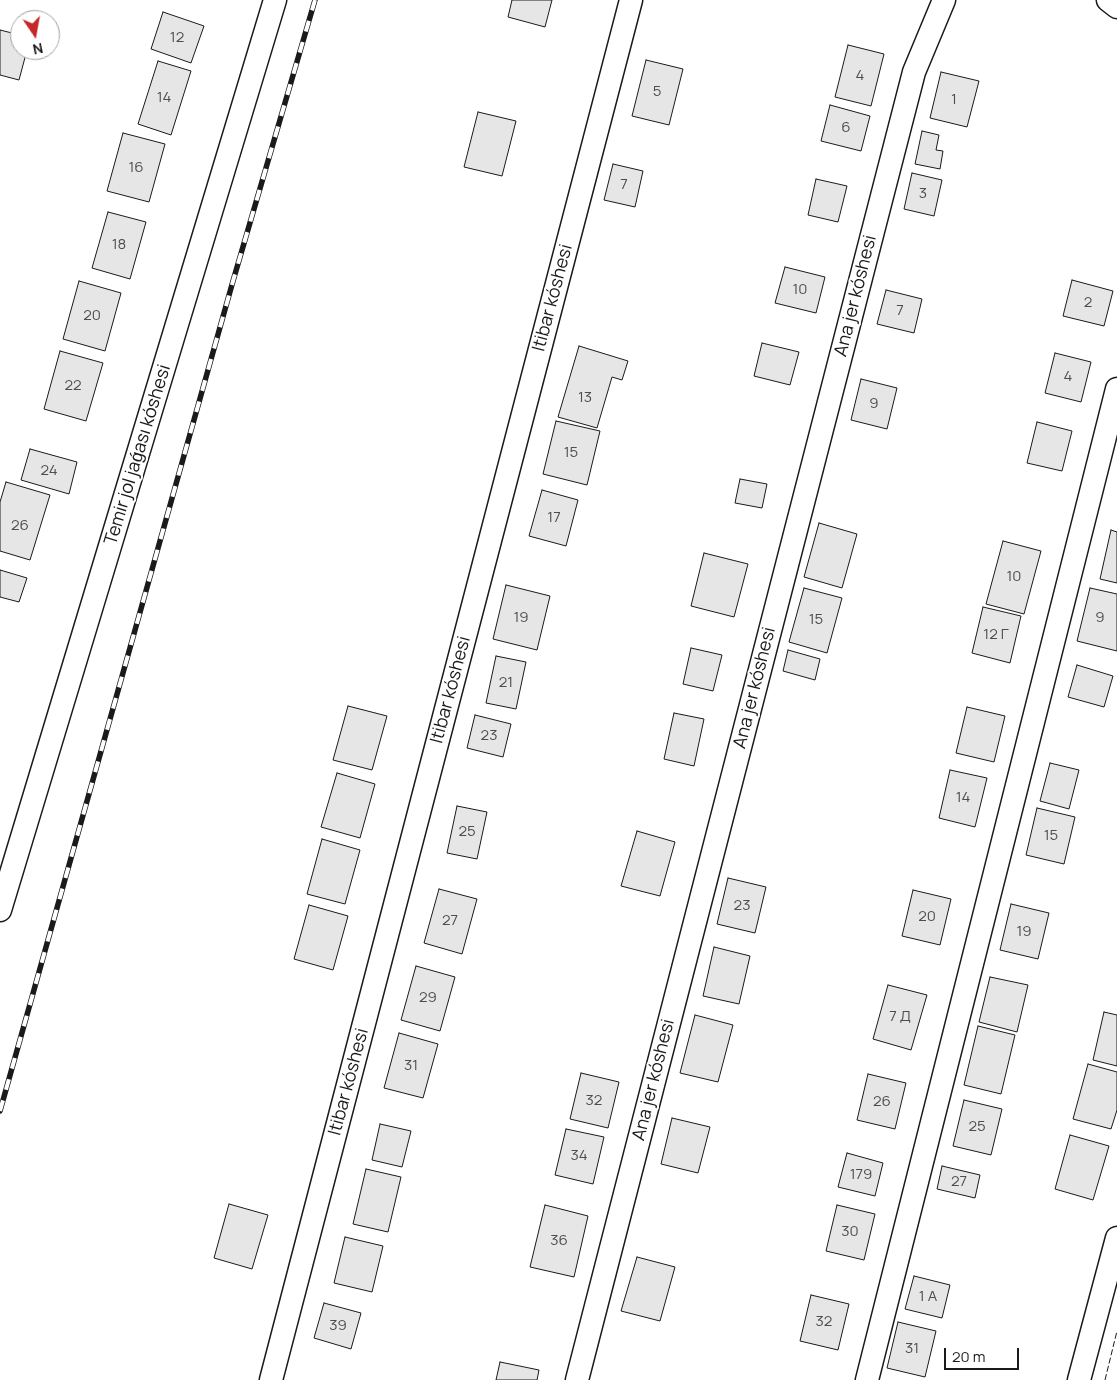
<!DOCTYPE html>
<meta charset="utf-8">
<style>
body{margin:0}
#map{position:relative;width:1117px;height:1380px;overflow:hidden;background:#fff;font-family:Manrope,sans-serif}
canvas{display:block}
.north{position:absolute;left:10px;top:10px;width:50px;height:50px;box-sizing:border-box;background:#fff;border:1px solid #a3a3a3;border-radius:50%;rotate:168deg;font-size:14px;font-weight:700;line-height:20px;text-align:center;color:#1a1a1a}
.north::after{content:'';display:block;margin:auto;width:18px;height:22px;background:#c62828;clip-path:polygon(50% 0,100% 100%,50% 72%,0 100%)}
.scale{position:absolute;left:944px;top:1348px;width:75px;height:22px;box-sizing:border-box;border:2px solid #1a1a1a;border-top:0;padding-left:6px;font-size:15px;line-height:18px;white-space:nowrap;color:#1a1a1a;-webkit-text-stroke:4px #fff;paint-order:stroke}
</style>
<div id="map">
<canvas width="1117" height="1380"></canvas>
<div class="north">N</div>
<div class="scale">20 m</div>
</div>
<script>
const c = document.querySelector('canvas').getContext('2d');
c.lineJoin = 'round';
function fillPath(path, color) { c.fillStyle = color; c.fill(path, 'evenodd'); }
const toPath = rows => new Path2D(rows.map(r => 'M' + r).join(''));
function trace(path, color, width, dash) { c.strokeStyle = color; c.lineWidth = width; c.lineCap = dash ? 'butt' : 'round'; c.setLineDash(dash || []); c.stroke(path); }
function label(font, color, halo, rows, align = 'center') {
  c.font = font + ' Manrope,sans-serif'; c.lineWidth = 4; c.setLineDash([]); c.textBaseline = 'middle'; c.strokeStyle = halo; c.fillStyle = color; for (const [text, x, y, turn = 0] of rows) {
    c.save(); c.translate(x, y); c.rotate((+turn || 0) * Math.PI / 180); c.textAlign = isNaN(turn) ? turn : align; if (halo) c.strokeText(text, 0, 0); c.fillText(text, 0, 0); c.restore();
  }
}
const building = toPath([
 [512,0,552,0,545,27,508,17,512,0],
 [163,12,204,26,191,63,151,49,163,12],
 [0,30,20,35,20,50,27,50,19,80,0,75,0,30],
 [848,45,884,54,871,106,835,97,848,45],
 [646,60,683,69,669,125,632,116,646,60],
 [158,61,191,71,171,135,138,124,158,61],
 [941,72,979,81,967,127,930,118,941,72],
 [830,105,870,116,861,151,821,141,830,105],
 [478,112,516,121,502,176,464,167,478,112],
 [922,131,939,135,936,150,943,151,940,169,915,164,922,131],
 [123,133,165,144,149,202,107,191,123,133],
 [613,164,643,171,635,207,604,200,613,164],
 [912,173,942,180,934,216,904,209,912,173],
 [816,179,847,186,838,222,808,215,816,179],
 [108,212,146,222,130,279,92,268,108,212],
 [785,267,825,277,816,313,775,303,785,267],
 [1072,280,1113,291,1104,326,1063,316,1072,280],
 [79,281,121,293,105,351,63,339,79,281],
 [886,290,922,299,914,333,877,324,886,290],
 [762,343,799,352,790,385,754,376,762,343],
 [579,346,628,361,622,380,612,377,597,428,558,417,579,346],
 [60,351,103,363,86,421,44,409,60,351],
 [1055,353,1091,362,1081,402,1045,393,1055,353],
 [861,379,897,388,887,429,851,420,861,379],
 [556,421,600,431,587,485,543,474,556,421],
 [1037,422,1072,431,1062,471,1027,463,1037,422],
 [30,449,77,462,69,494,21,480,30,449],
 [740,479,767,484,762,508,735,503,740,479],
 [6,482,50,495,30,560,0,551,0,502,6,482],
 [542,490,578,500,566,546,529,536,542,490],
 [819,523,857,534,842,588,804,577,819,523],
 [1111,530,1117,532,1117,583,1100,579,1111,530],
 [1003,541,1041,551,1024,614,986,604,1003,541],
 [704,553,748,564,734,617,691,606,704,553],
 [0,570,27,578,19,602,0,597,0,570],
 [506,585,550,596,537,650,493,639,506,585],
 [804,588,842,598,827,653,789,642,804,588],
 [1090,588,1117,594,1117,651,1077,641,1090,588],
 [983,607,1021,616,1010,663,972,653,983,607],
 [691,648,722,655,713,691,683,684,691,648],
 [788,650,820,659,815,680,783,671,788,650],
 [496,656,526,662,516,709,486,703,496,656],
 [1077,665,1113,676,1104,707,1068,697,1077,665],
 [348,706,387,716,372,770,333,760,348,706],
 [967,707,1005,716,994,762,956,753,967,707],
 [674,713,704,719,694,766,664,759,674,713],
 [475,715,511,724,503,757,467,748,475,715],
 [1050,763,1079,770,1069,809,1040,801,1050,763],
 [950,770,987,778,975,827,939,818,950,770],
 [337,773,375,784,360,838,321,827,337,773],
 [457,806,487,812,477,859,447,853,457,806],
 [1037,808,1075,817,1064,864,1026,855,1037,808],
 [637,831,675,842,660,896,621,886,637,831],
 [322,839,360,850,345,904,307,894,322,839],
 [728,878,766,887,755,933,717,924,728,878],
 [439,889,477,899,462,954,424,943,439,889],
 [913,890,951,899,940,945,902,936,913,890],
 [1011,904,1049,913,1038,959,1000,950,1011,904],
 [309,905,348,916,333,970,294,959,309,905],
 [714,947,750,956,739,1004,703,996,714,947],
 [416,966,455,977,440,1031,401,1020,416,966],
 [990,977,1028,985,1017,1032,979,1022,990,977],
 [888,985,927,995,911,1050,873,1039,888,985],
 [1104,1012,1117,1015,1117,1066,1093,1060,1104,1012],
 [695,1015,733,1025,718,1082,680,1073,695,1015],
 [978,1026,1015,1035,1001,1094,964,1085,978,1026],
 [399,1033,438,1044,423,1098,384,1088,399,1033],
 [1088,1064,1117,1072,1117,1110,1111,1129,1073,1119,1088,1064],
 [581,1073,619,1082,608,1128,570,1119,581,1073],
 [868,1074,906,1083,895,1129,857,1120,868,1074],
 [964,1100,1002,1109,991,1155,953,1146,964,1100],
 [672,1118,710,1127,698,1173,661,1164,672,1118],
 [380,1124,411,1131,402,1167,372,1160,380,1124],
 [566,1129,604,1137,593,1184,555,1175,566,1129],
 [1070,1135,1109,1146,1093,1200,1055,1189,1070,1135],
 [847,1153,883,1163,875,1196,838,1187,847,1153],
 [942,1166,980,1175,975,1198,937,1189,942,1166],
 [366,1169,401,1177,388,1232,353,1224,366,1169],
 [229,1204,268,1215,252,1269,214,1258,229,1204],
 [545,1205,588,1216,574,1277,530,1267,545,1205],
 [837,1205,875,1214,864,1260,826,1251,837,1205],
 [345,1237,383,1246,372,1292,334,1283,345,1237],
 [637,1257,675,1267,660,1321,621,1311,637,1257],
 [914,1276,950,1285,942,1318,905,1309,914,1276],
 [811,1295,849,1304,838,1350,800,1341,811,1295],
 [324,1303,361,1313,351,1349,314,1338,324,1303],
 [898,1322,936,1331,925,1377,887,1368,898,1322],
 [500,1362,539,1370,537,1380,496,1380,500,1362]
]);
fillPath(building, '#e6e6e6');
trace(building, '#1a1a1a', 1);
const minor = toPath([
 [1108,0,1117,7],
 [0,910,275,0],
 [271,1380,631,0],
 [577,1380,914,72,944,0],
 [867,1380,1117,389],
 [1079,1380,1117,1238]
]);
trace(minor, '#1a1a1a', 25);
trace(minor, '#fff', 22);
const rail = toPath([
 [0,1111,233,281,315,0]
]);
trace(rail, '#1a1a1a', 5.5);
trace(rail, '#fff', 4, [11]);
trace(toPath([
 [1105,1380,1117,1331]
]), '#1a1a1a', 1, [6, 2.5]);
label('15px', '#4d4d4d', null, [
 ["12",177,38],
 ["4",860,76],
 ["5",657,92],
 ["14",164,98],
 ["1",954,100],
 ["6",846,128],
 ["16",136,168],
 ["7",624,185],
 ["3",923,194],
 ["18",119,245],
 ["10",800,290],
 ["2",1088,303],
 ["7",900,311],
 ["20",92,316],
 ["4",1068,377],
 ["22",73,386],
 ["13",585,398],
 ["9",874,404],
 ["15",571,453],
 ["24",49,471],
 ["17",554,518],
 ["26",20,526],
 ["10",1014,577],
 ["19",521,618],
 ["9",1100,618],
 ["15",816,620],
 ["12 Г",996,635],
 ["21",506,683],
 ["23",489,736],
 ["14",963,798],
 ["25",467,832],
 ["15",1051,836],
 ["23",742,906],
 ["20",927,917],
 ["27",450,921],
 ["19",1024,932],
 ["29",428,998],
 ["7 Д",900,1017],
 ["31",411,1066],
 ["32",594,1101],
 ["26",882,1102],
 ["25",977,1127],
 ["34",579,1156],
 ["179",861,1175],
 ["27",959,1182],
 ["30",850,1232],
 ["36",559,1241],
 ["1 А",928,1297],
 ["32",824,1322],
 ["39",338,1326],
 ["31",912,1349]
]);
label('18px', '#1a1a1a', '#fff', [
 ["Ana jer kóshesi",856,296,-76],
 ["Itibar kóshesi",553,298,-75],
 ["Temir jol jaǵası kóshesi",138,455,-73],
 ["Ana jer kóshesi",755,688,-76],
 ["Itibar kóshesi",451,690,-75],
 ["Ana jer kóshesi",654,1080,-76],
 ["Itibar kóshesi",349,1082,-75]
]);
</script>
